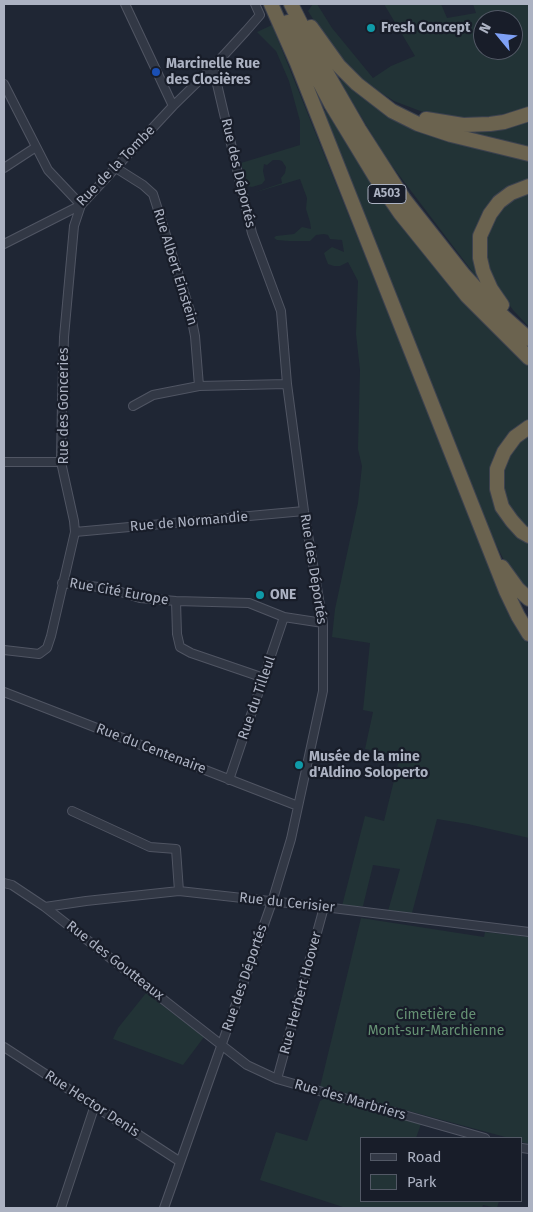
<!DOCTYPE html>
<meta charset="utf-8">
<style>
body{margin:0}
#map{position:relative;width:533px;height:1212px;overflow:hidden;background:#1f2634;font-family:"Fira Sans",sans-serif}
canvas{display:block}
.frame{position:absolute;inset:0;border:5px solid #acb2c2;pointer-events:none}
.legend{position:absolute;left:360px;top:1137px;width:162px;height:65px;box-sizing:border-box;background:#181d29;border:1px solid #535966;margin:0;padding:6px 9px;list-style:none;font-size:15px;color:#acb2c2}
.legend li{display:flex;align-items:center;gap:10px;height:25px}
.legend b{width:25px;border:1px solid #535966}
.north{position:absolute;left:473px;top:10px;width:50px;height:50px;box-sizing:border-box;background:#181d29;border:1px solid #535966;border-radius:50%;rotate:298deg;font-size:14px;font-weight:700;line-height:20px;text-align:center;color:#acb2c2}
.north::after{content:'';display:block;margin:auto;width:18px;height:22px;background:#7ea0f5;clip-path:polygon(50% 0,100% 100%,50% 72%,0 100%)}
</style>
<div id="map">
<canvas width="533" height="1212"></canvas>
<div class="frame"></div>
<ul class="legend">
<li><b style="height:6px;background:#323845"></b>Road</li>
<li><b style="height:14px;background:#223336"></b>Park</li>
</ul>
<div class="north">N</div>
</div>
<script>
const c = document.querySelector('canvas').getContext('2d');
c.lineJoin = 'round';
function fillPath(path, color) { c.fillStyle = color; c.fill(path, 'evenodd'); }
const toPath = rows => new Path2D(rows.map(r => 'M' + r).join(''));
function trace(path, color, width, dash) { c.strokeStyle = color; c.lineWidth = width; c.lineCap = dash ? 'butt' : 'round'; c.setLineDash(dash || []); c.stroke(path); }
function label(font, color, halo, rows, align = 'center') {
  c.font = font + ' "Fira Sans",sans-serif'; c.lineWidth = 4.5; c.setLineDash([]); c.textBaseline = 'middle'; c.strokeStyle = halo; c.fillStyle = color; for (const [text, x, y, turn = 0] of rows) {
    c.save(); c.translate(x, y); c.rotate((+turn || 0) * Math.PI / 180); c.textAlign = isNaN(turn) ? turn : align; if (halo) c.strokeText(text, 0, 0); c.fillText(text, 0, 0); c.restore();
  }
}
fillPath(toPath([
 [313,4,317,4,332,28,373,78,391,66,415,56,384,4,441,4,447,18,476,13,473,4,529,4,529,107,490,118,462,118,428,114,394,101,367,84,332,49,308,11],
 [483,20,513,20,513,50,483,50],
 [272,25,499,589,529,645,529,838,468,824,437,819,412,913,388,911,400,869,373,865,363,906,342,906,365,816,384,821,400,756,365,749,373,712,363,710,370,643,332,637,335,609,358,503,362,466,358,449,360,370,356,334,358,281,348,262,340,266,334,266,328,264,326,259,324,253,332,247,344,252,342,240,330,239,328,235,324,234,316,235,310,241,289,241,277,240,274,238,276,236,294,234,302,227,311,229,310,222,306,209,307,198,300,179,253,193,282,183,281,178,285,173,286,167,282,161,279,160,273,160,267,165,264,164,263,171,265,180,262,184,252,187,247,186,241,163,300,145,300,121,289,81,276,51,257,32],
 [345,79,368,99,529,158,529,183,486,212,484,287,386,158,339,80],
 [319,111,326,111,360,166,404,230,454,291,517,357,529,367,529,421,493,484,529,541,529,593,507,566,487,527],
 [529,118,529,148,464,133,464,128],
 [529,192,529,327,513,310,500,292,487,266,486,236,496,214,512,199],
 [529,433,529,529,523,525,509,508,503,482,504,469,509,456,523,437],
 [361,918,484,937,485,932,529,937,529,1144,522,1142,522,1138,509,1138,320,1087],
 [146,993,204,1037,183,1065,113,1039,118,1028],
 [326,1098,421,1124,416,1138,362,1138,362,1201,499,1201,497,1208,483,1205,482,1208,346,1208,260,1180,276,1132,307,1141,320,1101]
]), '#223336');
const minor = toPath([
 [125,4,173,106],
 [4,84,48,170,81,205],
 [4,168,36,147],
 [116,168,143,185,153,194,190,311,195,336,199,386],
 [4,244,81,205,173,106,213,67,246,31,260,15,255,4],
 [133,406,153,395,199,386,287,384],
 [4,462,61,462],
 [75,532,304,511],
 [62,583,108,588,140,598,176,601,249,603,284,617,323,623],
 [176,601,177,634,180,647,191,653,264,678],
 [4,650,39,654,47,648,51,636,75,532,74,521,61,462,62,402,64,337,74,226,81,205],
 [4,692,298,806],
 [229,780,284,617],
 [72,811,150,847,176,849,179,891],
 [4,883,12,885,45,907,247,1065,277,1079,485,1138],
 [45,907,86,901,179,891,324,907,529,932],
 [4,1047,179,1161],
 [277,1079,324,907],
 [522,1148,529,1149],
 [61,1208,95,1105],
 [164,1208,272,902,291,839,323,691,323,623,304,511,287,384,281,311,252,233,213,67]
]);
const motorway = toPath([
 [271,4,297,63,506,591,518,616,529,634],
 [291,4,317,56,359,129,404,199,464,275,496,310,529,339],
 [288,22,331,104,376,178,400,213,467,296,529,358],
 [311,27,339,66,357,84,392,111,418,124,451,135,529,154],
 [426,119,463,125,490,124,504,122,529,114],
 [502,305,491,289,483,271,480,258,480,236,490,214,499,202,511,193,529,186],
 [529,427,515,437,504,452,497,469,497,489,502,507,512,521,522,532,529,536],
 [502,567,518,589,529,599]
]);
trace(minor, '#505563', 10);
trace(motorway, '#3d424f', 16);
trace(minor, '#323845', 8);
trace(motorway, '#6b634f', 14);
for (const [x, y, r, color] of [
 [371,28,5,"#0f9aa8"],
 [156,72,5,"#1a4fb4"],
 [260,595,5,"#0f9aa8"],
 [299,765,5,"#0f9aa8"]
]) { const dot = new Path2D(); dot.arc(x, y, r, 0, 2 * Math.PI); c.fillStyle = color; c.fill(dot); trace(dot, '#181d29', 2); }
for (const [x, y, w] of [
 [387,194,38]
]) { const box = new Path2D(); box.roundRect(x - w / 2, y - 9.5, w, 19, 4); c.fillStyle = '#181d29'; c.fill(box); trace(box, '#acb2c2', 1); }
label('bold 12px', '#acb2c2', null, [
 ["A503",387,194]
]);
label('bold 14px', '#acb2c2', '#181d29', [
 ["Fresh Concept",381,28],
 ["Marcinelle Rue",166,64],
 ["des Closières",166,80],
 ["ONE",270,595],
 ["Musée de la mine",309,757],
 ["d'Aldino Soloperto",309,773]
], 'left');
label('14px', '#acb2c2', '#181d29', [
 ["Rue de la Tombe",116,166,-46],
 ["Rue des Déportés",238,173,77],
 ["Rue Albert Einstein",175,267,73],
 ["Rue des Gonceries",64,406,-90],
 ["Rue de Normandie",189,522,-5],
 ["Rue des Déportés",313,569,81],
 ["Rue Cité Europe",119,592,10],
 ["Rue du Tilleul",257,698,-71],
 ["Rue du Centenaire",151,749,21],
 ["Rue du Cerisier",287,903,6],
 ["Rue des Goutteaux",115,961,38],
 ["Rue des Déportés",245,978,-71],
 ["Rue Herbert Hoover",301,993,-75],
 ["Rue des Marbriers",350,1100,16],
 ["Rue Hector Denis",92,1104,33]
]);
label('14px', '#659173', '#181d29', [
 ["Cimetière de",436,1015],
 ["Mont-sur-Marchienne",436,1031]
]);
</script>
